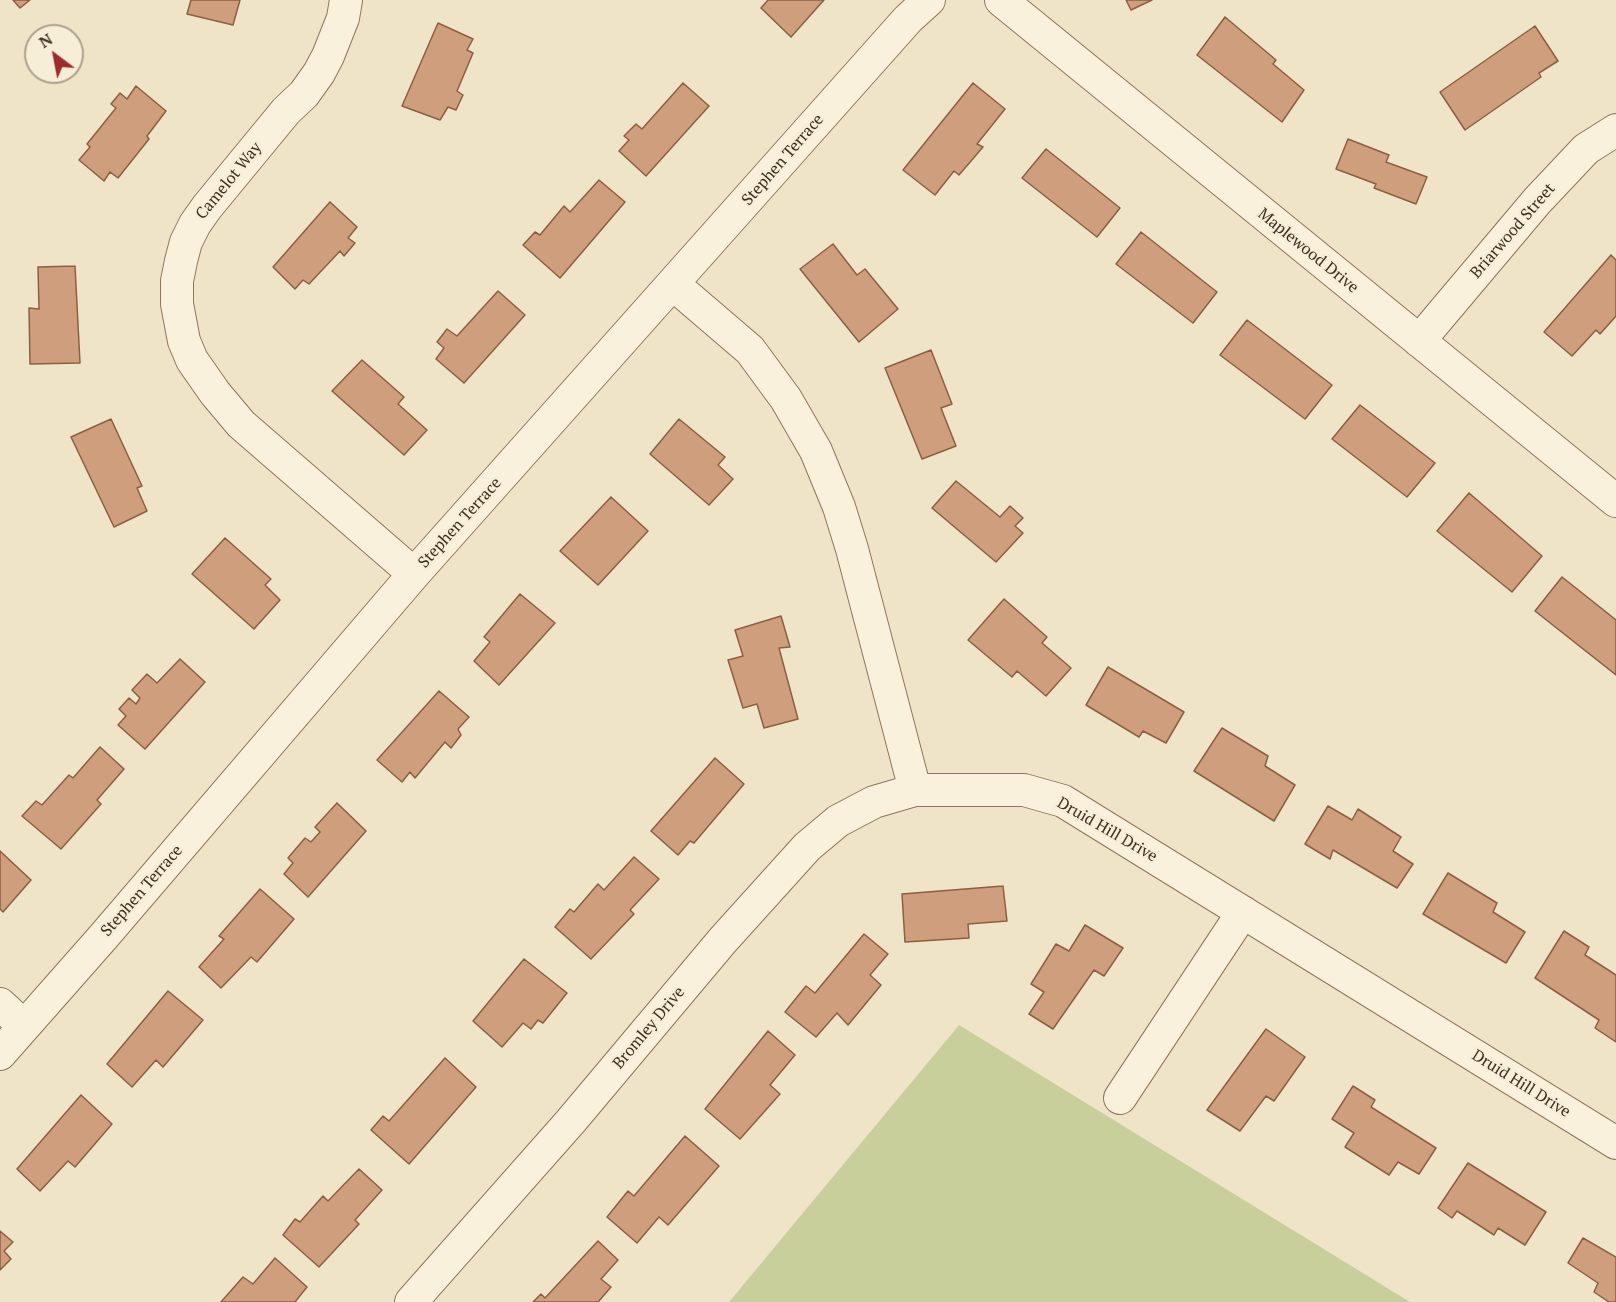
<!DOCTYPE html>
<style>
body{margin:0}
#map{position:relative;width:1616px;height:1302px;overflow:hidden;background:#f0e4c8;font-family:"PT Serif",serif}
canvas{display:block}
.north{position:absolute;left:24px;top:24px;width:60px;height:60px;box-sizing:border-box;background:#f7eed8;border:2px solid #ada18e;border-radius:50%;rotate:328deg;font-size:16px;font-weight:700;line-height:24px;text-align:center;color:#3d2e20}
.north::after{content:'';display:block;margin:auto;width:21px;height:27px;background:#9e2a2b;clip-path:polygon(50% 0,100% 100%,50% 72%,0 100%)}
</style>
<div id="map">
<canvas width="1616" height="1302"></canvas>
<div class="north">N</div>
</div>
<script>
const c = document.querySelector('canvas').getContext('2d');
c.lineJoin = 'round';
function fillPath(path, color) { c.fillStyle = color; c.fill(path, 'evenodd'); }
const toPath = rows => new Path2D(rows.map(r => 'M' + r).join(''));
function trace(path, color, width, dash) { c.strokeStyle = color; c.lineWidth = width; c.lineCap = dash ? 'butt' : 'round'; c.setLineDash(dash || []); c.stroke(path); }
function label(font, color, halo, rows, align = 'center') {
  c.font = font + ' "PT Serif",serif'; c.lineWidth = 5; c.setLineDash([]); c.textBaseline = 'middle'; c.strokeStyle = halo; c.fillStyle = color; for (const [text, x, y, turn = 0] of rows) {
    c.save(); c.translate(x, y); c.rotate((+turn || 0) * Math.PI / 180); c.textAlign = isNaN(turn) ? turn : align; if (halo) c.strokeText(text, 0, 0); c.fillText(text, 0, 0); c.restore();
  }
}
fillPath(toPath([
 [959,1025,1410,1302,729,1302]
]), '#c9cf9b');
const building = toPath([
 [13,0,30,0,20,8,13,0],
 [191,0,240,0,233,25,187,14,191,0],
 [768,0,824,0,791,37,761,8,768,0],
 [1126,0,1152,0,1131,10,1126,0],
 [1225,17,1276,60,1273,64,1304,90,1282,122,1197,55,1225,17],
 [438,23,473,39,467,50,473,53,457,91,463,95,456,110,448,107,440,120,402,106,438,23],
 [1535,26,1558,61,1539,73,1541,77,1465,130,1440,92,1535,26],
 [683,83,709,106,646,176,619,151,629,140,624,136,636,124,642,129,683,83],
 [973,83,1005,109,977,144,983,147,959,175,954,171,935,195,903,170,973,83],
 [136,86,166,111,147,136,149,139,118,178,110,172,104,181,79,160,90,147,87,144,116,108,111,104,120,93,127,99,136,86],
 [1348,139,1389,155,1386,162,1427,177,1416,204,1374,188,1376,184,1336,169,1348,139],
 [1046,149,1120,208,1097,237,1022,178,1046,149],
 [599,180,625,202,560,278,523,245,535,232,540,235,564,206,570,212,599,180],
 [330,202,357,227,348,238,355,243,344,256,340,251,309,284,303,280,295,289,273,267,330,202],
 [1141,232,1217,292,1193,323,1116,264,1141,232],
 [833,244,857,275,865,269,898,309,859,342,800,269,833,244],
 [1611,255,1616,260,1616,316,1600,334,1596,330,1572,356,1544,332,1611,255],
 [75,266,80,363,30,364,29,308,39,309,38,267,75,266],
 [498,291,525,315,464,383,436,359,444,348,437,342,447,329,457,336,498,291],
 [1247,320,1332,385,1305,419,1220,355,1247,320],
 [931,350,952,404,941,408,956,446,922,459,885,368,931,350],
 [362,360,404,397,398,404,427,430,404,455,332,391,362,360],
 [1360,405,1435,463,1407,497,1332,439,1360,405],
 [111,419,142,486,137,488,147,511,114,527,71,437,111,419],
 [679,419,725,457,718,465,733,479,709,505,650,454,679,419],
 [956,481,1000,517,1010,506,1023,518,1015,526,1023,533,996,562,932,508,956,481],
 [1469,493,1542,556,1512,592,1437,531,1469,493],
 [611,497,648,531,598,585,560,551,611,497],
 [225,538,271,579,265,585,280,600,254,629,192,574,225,538],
 [1562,577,1616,620,1616,675,1535,611,1562,577],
 [520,594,555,623,499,685,474,661,490,642,484,637,520,594],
 [1004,599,1047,637,1042,643,1071,668,1046,696,1017,671,1012,677,968,640,1004,599],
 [781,616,790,647,779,648,798,719,764,728,757,704,743,708,728,660,743,656,735,630,781,616],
 [180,659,205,682,145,749,118,725,126,716,119,709,129,698,136,704,140,698,132,690,147,674,157,683,180,659],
 [1108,667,1184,712,1166,743,1143,731,1139,737,1086,705,1108,667],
 [439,691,469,717,458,729,461,735,451,748,445,742,415,778,410,772,402,782,377,760,439,691],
 [1222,728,1268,756,1265,766,1295,785,1274,821,1194,771,1222,728],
 [100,747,124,769,97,800,101,804,61,849,22,816,36,801,42,805,69,775,73,778,100,747],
 [715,758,744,784,694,843,690,841,678,855,651,831,715,758],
 [337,803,366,831,308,897,284,874,293,863,288,858,305,838,311,842,320,832,315,827,337,803],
 [1328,806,1352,820,1358,809,1401,837,1393,851,1413,864,1397,888,1333,850,1330,859,1305,844,1328,806],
 [0,851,31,880,3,912,0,909,0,851],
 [634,857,659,879,630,910,634,914,591,959,555,927,570,909,574,912,598,884,604,890,634,857],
 [1448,873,1497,903,1493,912,1525,932,1506,963,1423,914,1448,873],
 [1003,886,1007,921,968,924,969,938,905,942,902,894,1003,886],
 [260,889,294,919,257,962,251,957,221,988,199,967,224,939,219,936,260,889],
 [1085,925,1123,948,1104,976,1094,970,1053,1029,1029,1014,1044,992,1031,984,1056,944,1069,951,1085,925],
 [1564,931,1589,947,1585,955,1616,975,1616,1042,1595,1028,1599,1020,1535,978,1564,931],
 [864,934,888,954,870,975,881,985,848,1025,837,1013,816,1037,785,1012,806,986,815,993,864,934],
 [524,959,567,993,543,1023,538,1020,531,1029,523,1023,502,1047,473,1021,524,959],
 [168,991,203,1020,163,1067,156,1060,132,1087,107,1064,168,991],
 [1266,1029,1305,1057,1274,1101,1266,1096,1240,1131,1207,1110,1266,1029],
 [768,1031,795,1055,770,1085,780,1094,740,1139,705,1109,768,1031],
 [445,1058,476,1087,409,1164,371,1130,383,1116,389,1121,445,1058],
 [1353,1086,1375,1100,1371,1107,1436,1148,1419,1174,1398,1162,1389,1175,1345,1147,1354,1133,1332,1119,1353,1086],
 [81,1095,112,1124,75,1167,68,1161,40,1191,17,1169,81,1095],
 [685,1136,719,1166,668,1225,659,1217,637,1243,607,1217,628,1191,634,1196,685,1136],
 [1468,1163,1546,1212,1525,1245,1498,1228,1494,1235,1457,1211,1452,1218,1438,1208,1468,1163],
 [359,1169,382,1190,355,1220,359,1224,319,1267,283,1235,295,1219,300,1222,323,1196,328,1201,359,1169],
 [0,1231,13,1242,4,1251,11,1259,0,1270,0,1231],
 [1583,1238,1616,1257,1616,1302,1609,1302,1594,1292,1598,1283,1568,1263,1583,1238],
 [598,1241,618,1260,601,1279,611,1287,598,1302,533,1302,541,1294,545,1298,598,1241],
 [275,1258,307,1287,295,1302,221,1302,243,1277,253,1284,275,1258]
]);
fillPath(building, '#cf9f7d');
trace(building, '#8d5f41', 1.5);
const minor = toPath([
 [346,0,343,18,328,56,319,73,304,94,286,111,207,207,195,224,186,242,181,261,177,281,177,304,184,341,192,360,215,393,241,424,414,574],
 [1001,0,1616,501],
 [673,284,750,350,786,399,816,451,839,507,852,549,915,790],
 [1419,341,1537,201,1586,149,1616,130],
 [0,1004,24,1026],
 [0,1054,104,936,414,574,908,19,929,0],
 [1120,1098,1243,912],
 [411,1302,571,1121,723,940,807,847,838,821,874,802,915,790,1024,790,1063,801,1616,1143]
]);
trace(minor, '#8d765c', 34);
trace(minor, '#faf1dc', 32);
label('16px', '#3d2e20', '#f7eed8', [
 ["Stephen Terrace",783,160,-49],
 ["Camelot Way",229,181,-51],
 ["Briarwood Street",1513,231,-49],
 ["Maplewood Drive",1308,251,39],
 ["Stephen Terrace",460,523,-48],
 ["Druid Hill Drive",1107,830,30],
 ["Stephen Terrace",142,891,-49],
 ["Bromley Drive",649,1028,-50],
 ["Druid Hill Drive",1521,1084,32]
]);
</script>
